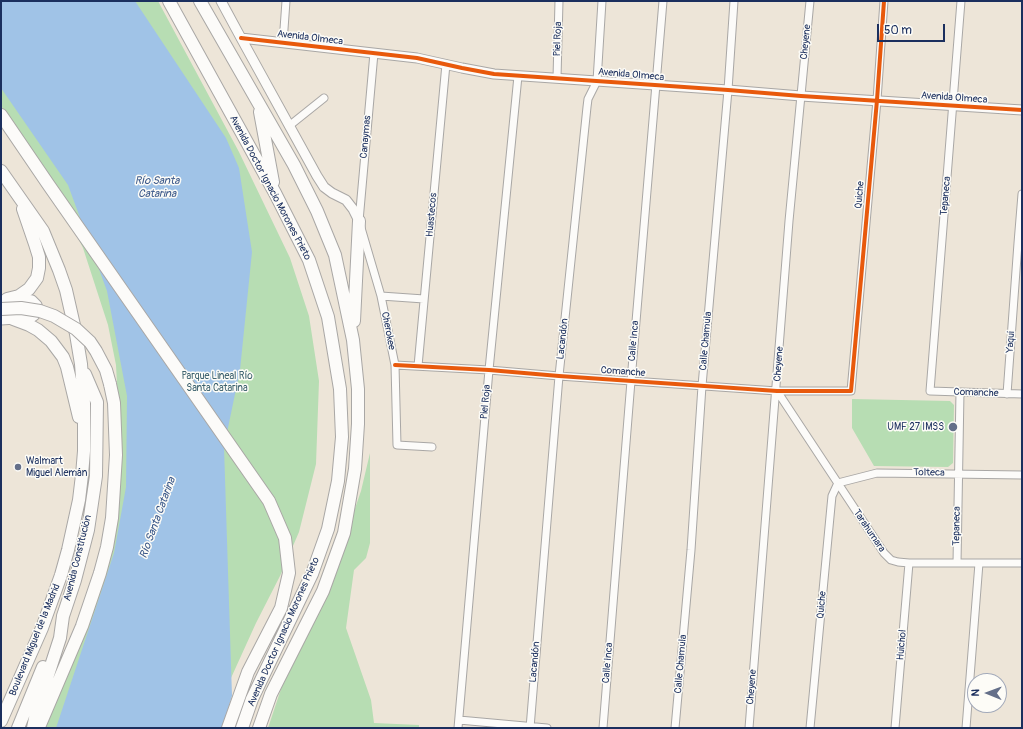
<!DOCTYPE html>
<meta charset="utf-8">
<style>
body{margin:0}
#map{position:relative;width:1023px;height:729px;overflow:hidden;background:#ede5d8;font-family:Pangolin,sans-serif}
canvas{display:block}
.frame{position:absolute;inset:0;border:2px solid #1b2f5e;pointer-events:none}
.north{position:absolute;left:967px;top:673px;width:40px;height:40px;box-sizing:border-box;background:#fdfcf7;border:1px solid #a3aaba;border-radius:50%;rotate:271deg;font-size:11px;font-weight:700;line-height:16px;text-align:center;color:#1b2f5e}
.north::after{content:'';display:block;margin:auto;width:14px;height:18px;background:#646f89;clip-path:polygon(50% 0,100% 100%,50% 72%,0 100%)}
.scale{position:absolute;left:877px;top:24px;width:68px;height:18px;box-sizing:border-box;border:2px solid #1b2f5e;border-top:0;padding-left:5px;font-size:12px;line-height:14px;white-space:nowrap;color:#1b2f5e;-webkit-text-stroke:3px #fdfcf7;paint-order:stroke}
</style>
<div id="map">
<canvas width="1023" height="729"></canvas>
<div class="frame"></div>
<div class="north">N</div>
<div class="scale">50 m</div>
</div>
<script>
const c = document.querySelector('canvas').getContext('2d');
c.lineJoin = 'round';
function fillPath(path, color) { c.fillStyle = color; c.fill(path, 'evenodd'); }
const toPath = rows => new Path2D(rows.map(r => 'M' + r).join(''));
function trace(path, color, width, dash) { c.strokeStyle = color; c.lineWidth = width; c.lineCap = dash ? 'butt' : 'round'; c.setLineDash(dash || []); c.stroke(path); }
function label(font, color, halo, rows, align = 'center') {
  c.font = font + ' Pangolin,sans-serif'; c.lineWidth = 3; c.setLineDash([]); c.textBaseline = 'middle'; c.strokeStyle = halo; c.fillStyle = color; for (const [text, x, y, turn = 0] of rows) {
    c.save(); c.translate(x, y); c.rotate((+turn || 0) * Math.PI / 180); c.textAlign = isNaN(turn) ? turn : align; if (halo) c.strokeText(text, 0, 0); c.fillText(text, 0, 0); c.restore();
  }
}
fillPath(toPath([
 [1,1,158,1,239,152,290,258,309,316,319,381,316,464,299,532,280,576,256,623,226,689,213,728,41,728,113,518,119,423,116,365,108,325,83,248,46,173,1,106],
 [852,399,950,401,954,405,953,463,948,467,874,466,852,428],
 [370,453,370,543,366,558,354,570,346,628,371,700,374,723,419,725,419,728,268,728,289,665,333,572,361,491]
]), '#b7ddb3');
fillPath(toPath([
 [1,1,135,1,226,138,239,168,252,252,240,370,224,447,232,696,222,728,56,728,114,553,126,487,127,396,107,291,68,185,1,88]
]), '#a0c3e7');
const minor = toPath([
 [961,1,930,391,1022,394],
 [283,43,286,1],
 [374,53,359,221,381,296,395,365,397,445,432,447],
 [557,78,559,1],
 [289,126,324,98],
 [381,296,424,299],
 [395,365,489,370,559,376,777,391,851,391,877,100,884,1],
 [418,366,446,64],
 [777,391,884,553,891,560,898,562,909,563,1022,563],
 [1007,394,1018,243,1022,194],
 [957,563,960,392],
 [459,720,547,728],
 [458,728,489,370,518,76],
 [530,728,559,376,587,107,588,99,597,81,602,1],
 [603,728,631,381,663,1],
 [675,728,691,550,702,386,728,90,734,1],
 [749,728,789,221,810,1],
 [810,728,831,506,832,496,838,483,877,473,1022,475],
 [895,728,909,563],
 [966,728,979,563]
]);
const tertiary = toPath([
 [221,1,241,38,317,176,324,187,332,193,346,200,353,209,359,221],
 [241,38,417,58,462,68,494,74,728,90,801,96,1022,110],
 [1,300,26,299,32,300,37,305,38,308,36,314,34,316,31,318,1,320]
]);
const trunk = toPath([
 [169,1,275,193,309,260,328,317,340,389,342,437,338,481,328,529,312,574,252,699,242,728],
 [200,1,294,165,317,211,335,255,353,340,358,389,358,424,355,469,344,533,323,591,271,694,259,728],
 [260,112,273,182],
 [1,115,48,184,269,501,285,538,289,573,281,608,248,672,228,728],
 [1,171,43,231,59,270,66,290,76,334,81,364,84,403,84,451,82,475,79,500,68,550,61,575,42,628,1,721],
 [7,299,19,296,29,289,37,278,39,268,39,257,35,244,23,209],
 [13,319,29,325,38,330,51,341,63,357,67,367,79,417],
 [354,321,359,221],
 [39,727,82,626,100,573,107,547,112,518,116,455,114,403,110,384],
 [18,728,43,667],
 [33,728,37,709,60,638,63,616,75,580,88,530,96,476,97,402,85,374]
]);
trace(minor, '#a9a7a5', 9);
trace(tertiary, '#a9a7a5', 11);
trace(trunk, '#a9a7a5', 14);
trace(minor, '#fcfbf9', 7);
trace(tertiary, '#fcfbf9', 9);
trace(trunk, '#fcfbf9', 12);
const trunkBridge = toPath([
 [1,309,21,308,40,311,54,316,76,329,90,342,96,351,106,370,110,384]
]);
trace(trunkBridge, '#a9a7a5', 14, []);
trace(trunkBridge, '#fcfbf9', 12);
trace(toPath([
 [241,38,417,58,462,68,494,74,728,90,801,96,1022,110],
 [395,365,489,370,559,376,777,391,851,391,877,100,884,1]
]), '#e8590c', 4);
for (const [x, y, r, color] of [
 [953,427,5,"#646f89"],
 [18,467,4,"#646f89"]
]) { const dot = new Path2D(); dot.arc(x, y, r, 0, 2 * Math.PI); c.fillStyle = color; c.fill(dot); trace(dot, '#fdfcf7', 1.5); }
label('10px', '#1b2f5e', '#fdfcf7', [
 ["Avenida Olmeca",310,38,7],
 ["Piel Roja",558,39,-88],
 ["Cheyene",806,42,-84],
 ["Avenida Olmeca",631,75,5],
 ["Avenida Olmeca",954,98,4],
 ["Canaymas",366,137,-85],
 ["Avenida Doctor Ignacio Morones Prieto",270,188,62],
 ["Quiche",860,195,-85],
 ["Tepaneca",946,196,-85],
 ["Huastecos",432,215,-85],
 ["Cherokee",388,331,79],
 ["Lacandón",563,339,-84],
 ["Calle Inca",634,341,-85],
 ["Calle Chamula",706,341,-85],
 ["Yaqui",1011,342,-86],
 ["Cheyene",779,364,-86],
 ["Comanche",623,372,4],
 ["Comanche",976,393,2],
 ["Piel Roja",486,402,-85],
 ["Tolteca",929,473,1],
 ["Tepaneca",957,526,-89],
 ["Tarahumara",869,531,56],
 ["Avenida Constitución",78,558,-76],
 ["Quiche",822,605,-85],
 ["Avenida Doctor Ignacio Morones Prieto",284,632,-66],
 ["Boulevard Miguel de la Madrid",35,640,-68],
 ["Huichol",902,645,-85],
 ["Lacandón",535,662,-85],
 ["Calle Inca",608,663,-85],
 ["Calle Chamula",681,664,-85],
 ["Cheyene",752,687,-85]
]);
label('10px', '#3c616e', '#fdfcf7', [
 ["Parque Lineal Río",217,376],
 ["Santa Catarina",217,388]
]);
label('10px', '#1b2f5e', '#fdfcf7', [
 ["UMF 27 IMSS",944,427],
 ["Walmart",26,461,"left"],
 ["Miguel Alemán",26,473,"left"]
], 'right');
label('italic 11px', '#395789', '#fdfcf7', [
 ["Río Santa",157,181],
 ["Catarina",157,194],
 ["Río Santa Catarina",158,518,-70]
]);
</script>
